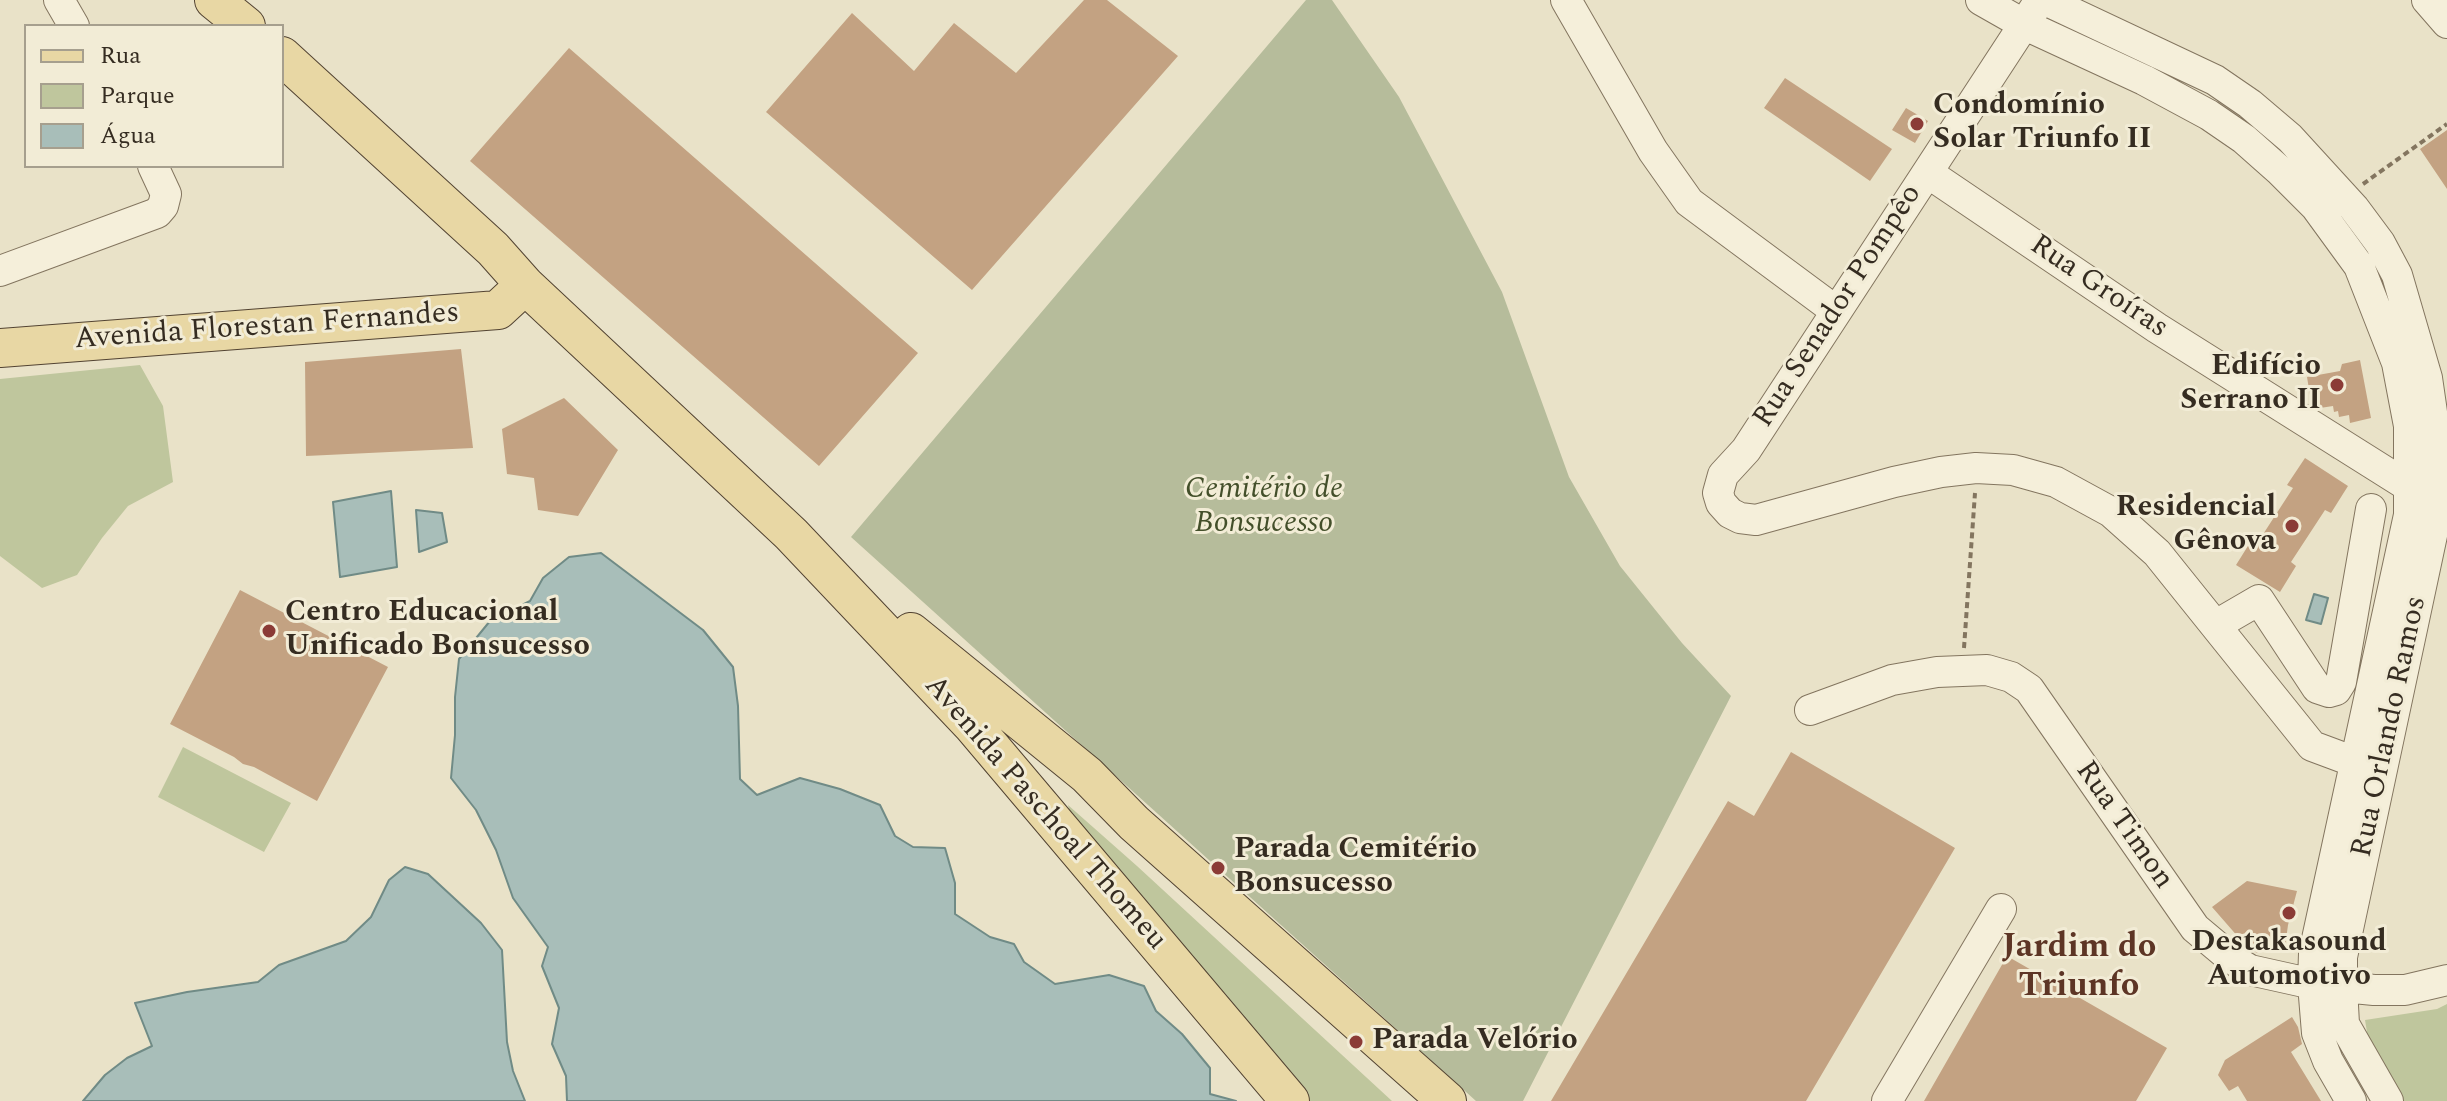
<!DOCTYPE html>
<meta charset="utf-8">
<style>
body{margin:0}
#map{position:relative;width:2447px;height:1101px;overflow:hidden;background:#e9e2c8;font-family:Spectral,serif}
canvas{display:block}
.legend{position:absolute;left:24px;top:24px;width:260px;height:144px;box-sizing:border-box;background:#f2ecd6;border:2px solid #a69f8e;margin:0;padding:10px 14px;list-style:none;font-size:24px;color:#352c21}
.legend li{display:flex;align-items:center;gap:16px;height:40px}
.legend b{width:40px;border:2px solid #a69f8e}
</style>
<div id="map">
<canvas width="2447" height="1101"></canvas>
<ul class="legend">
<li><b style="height:10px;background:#e8d7a4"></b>Rua</li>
<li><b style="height:22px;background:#bfc69d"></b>Parque</li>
<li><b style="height:22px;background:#a8beb9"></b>Água</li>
</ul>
</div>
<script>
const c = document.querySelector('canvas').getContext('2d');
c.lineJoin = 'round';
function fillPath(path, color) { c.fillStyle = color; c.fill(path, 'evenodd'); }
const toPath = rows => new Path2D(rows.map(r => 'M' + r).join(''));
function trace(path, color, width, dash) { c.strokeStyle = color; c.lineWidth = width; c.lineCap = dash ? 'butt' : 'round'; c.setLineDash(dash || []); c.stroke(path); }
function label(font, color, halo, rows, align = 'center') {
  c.font = font + ' Spectral,serif'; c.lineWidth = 6; c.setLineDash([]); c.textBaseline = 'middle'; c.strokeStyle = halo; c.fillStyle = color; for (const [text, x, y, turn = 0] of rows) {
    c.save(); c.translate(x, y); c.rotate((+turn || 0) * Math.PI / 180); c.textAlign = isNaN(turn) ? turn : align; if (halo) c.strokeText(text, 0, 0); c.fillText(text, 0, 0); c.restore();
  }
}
fillPath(toPath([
 [140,365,163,406,173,482,128,506,102,538,77,575,42,588,0,556,0,379],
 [183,747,291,803,264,852,158,797],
 [1068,805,1137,866,1392,1101,1309,1101,1074,833],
 [2447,1004,2447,1101,2403,1101,2368,1038,2365,1020,2437,1009]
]), '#bfc69d');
fillPath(toPath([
 [1306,0,1332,0,1399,97,1502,292,1569,477,1620,566,1682,643,1731,696,1523,1101,1476,1101,851,537]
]), '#b6bc9b');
const water = toPath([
 [391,491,397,567,340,577,333,502,391,491],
 [416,510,442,513,447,542,419,552,416,510],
 [601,553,703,630,733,667,738,706,740,779,757,795,800,778,840,789,880,805,895,836,913,847,945,848,955,883,955,914,990,937,1014,944,1024,962,1055,984,1109,975,1144,986,1156,1011,1182,1034,1210,1068,1210,1094,1236,1101,567,1101,566,1076,552,1044,559,1008,542,966,548,947,513,898,496,850,476,810,451,778,455,735,455,697,459,659,490,621,530,601,543,578,569,557,601,553],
 [2314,594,2328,598,2321,624,2306,620,2314,594],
 [405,867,428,874,481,923,502,950,507,1042,513,1071,525,1101,83,1101,105,1075,127,1058,152,1046,135,1003,187,992,258,982,279,965,346,941,371,917,389,880,405,867]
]);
fillPath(water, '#a8beb9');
trace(water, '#708b86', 2);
fillPath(toPath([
 [1084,0,1107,0,1178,56,972,290,766,112,852,13,914,71,954,23,1016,73],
 [569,48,918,353,819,466,470,161],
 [1785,78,1892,149,1870,181,1764,108],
 [1906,108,1928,121,1915,143,1892,130],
 [2447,130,2447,189,2420,149],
 [461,349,473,448,306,456,305,362],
 [2360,360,2371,418,2350,423,2349,415,2339,417,2338,411,2334,412,2333,406,2320,408,2318,394,2310,395,2307,377,2340,371,2342,364],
 [564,398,618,450,578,516,538,510,534,478,507,474,502,429],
 [2305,458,2348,486,2331,513,2325,510,2291,562,2296,566,2280,592,2236,565,2253,538,2258,542,2293,488,2287,485],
 [240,590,388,667,317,801,254,767,243,764,234,757,170,724],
 [1791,752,1955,848,1806,1101,1551,1101,1728,801,1754,816],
 [2247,881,2297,891,2288,925,2285,947,2280,952,2259,951,2257,953,2246,946,2212,907],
 [2007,956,2167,1048,2136,1101,1924,1101],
 [2292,1017,2298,1027,2302,1044,2291,1052,2321,1101,2247,1101,2238,1086,2229,1091,2218,1075,2225,1060]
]), '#c3a282');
const minor = toPath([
 [59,0,74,26],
 [1566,0,1653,151,1689,202,1836,311],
 [1981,0,2025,25,2144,80,2209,115,2244,139,2279,170,2316,207,2359,266,2397,363,2409,426,2409,515,2314,953,2313,984,2317,1033,2328,1061,2351,1101],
 [2040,0,1746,450,1723,475,1718,493,1721,503,1730,513,1740,518,1756,520,1894,482,1941,472,1976,468,2013,470,2056,482,2111,512,2157,553,2312,746,2355,762],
 [2045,0,2215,80,2250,104,2290,138,2354,208,2380,243,2397,275,2427,378,2434,426,2435,521,2342,957,2342,987,2344,1024,2388,1101],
 [2427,0,2447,23],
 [1928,173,2157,328,2408,486,2424,489],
 [0,271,157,213,163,206,166,194,153,166],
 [2216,625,2259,600,2317,688,2329,692,2336,690,2341,682,2371,509],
 [1810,710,1892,680,1937,672,1987,670,2011,677,2029,689,2195,928,2232,959,2250,970,2313,984,2374,990,2405,990,2447,980],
 [1887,1101,2001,909]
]);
const major = toPath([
 [214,0,246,26],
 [282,56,493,249,525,285,791,534,973,726,1290,1101],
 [0,348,498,310,525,285],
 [911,632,1087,775,1134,823,1447,1101]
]);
trace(minor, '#83755f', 32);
trace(major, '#524332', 40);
trace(toPath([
 [2363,184,2447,124],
 [1964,648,1975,493]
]), '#83755f', 4, [6, 4]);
trace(minor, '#f5efda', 30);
trace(major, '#e8d7a4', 38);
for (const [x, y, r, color] of [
 [1917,124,8,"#8b3b36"],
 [2337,385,8,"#8b3b36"],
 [2292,526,8,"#8b3b36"],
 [269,631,8,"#8b3b36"],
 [1218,868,8,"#8b3b36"],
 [2289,913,8,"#8b3b36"],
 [1356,1042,8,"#8b3b36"]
]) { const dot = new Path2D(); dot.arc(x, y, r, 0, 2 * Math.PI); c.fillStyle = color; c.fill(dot); trace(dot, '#f2ecd6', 3); }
label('bold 30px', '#352c21', '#f2ecd6', [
 ["Condomínio",1933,107],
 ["Solar Triunfo II",1933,141],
 ["Edifício",2321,368,"right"],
 ["Serrano II",2321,402,"right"],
 ["Residencial",2276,509,"right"],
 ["Gênova",2276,543,"right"],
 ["Centro Educacional",285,614],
 ["Unificado Bonsucesso",285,648],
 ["Parada Cemitério",1234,851],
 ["Bonsucesso",1234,885],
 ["Destakasound",2289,944,"center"],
 ["Automotivo",2289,978,"center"],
 ["Parada Velório",1372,1042]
], 'left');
label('30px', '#352c21', '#f2ecd6', [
 ["Rua Groíras",2098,288,34],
 ["Rua Senador Pompêo",1839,307,-57],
 ["Avenida Florestan Fernandes",267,328,-4],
 ["Rua Orlando Ramos",2391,727,-78],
 ["Avenida Paschoal Thomeu",1044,814,49],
 ["Rua Timon",2123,826,55]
]);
label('italic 30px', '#434f2a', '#f2ecd6', [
 ["Cemitério de",1264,491],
 ["Bonsucesso",1264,525]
]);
label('bold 34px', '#5d3525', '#f2ecd6', [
 ["Jardim do",2079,949],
 ["Triunfo",2079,988]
]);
</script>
